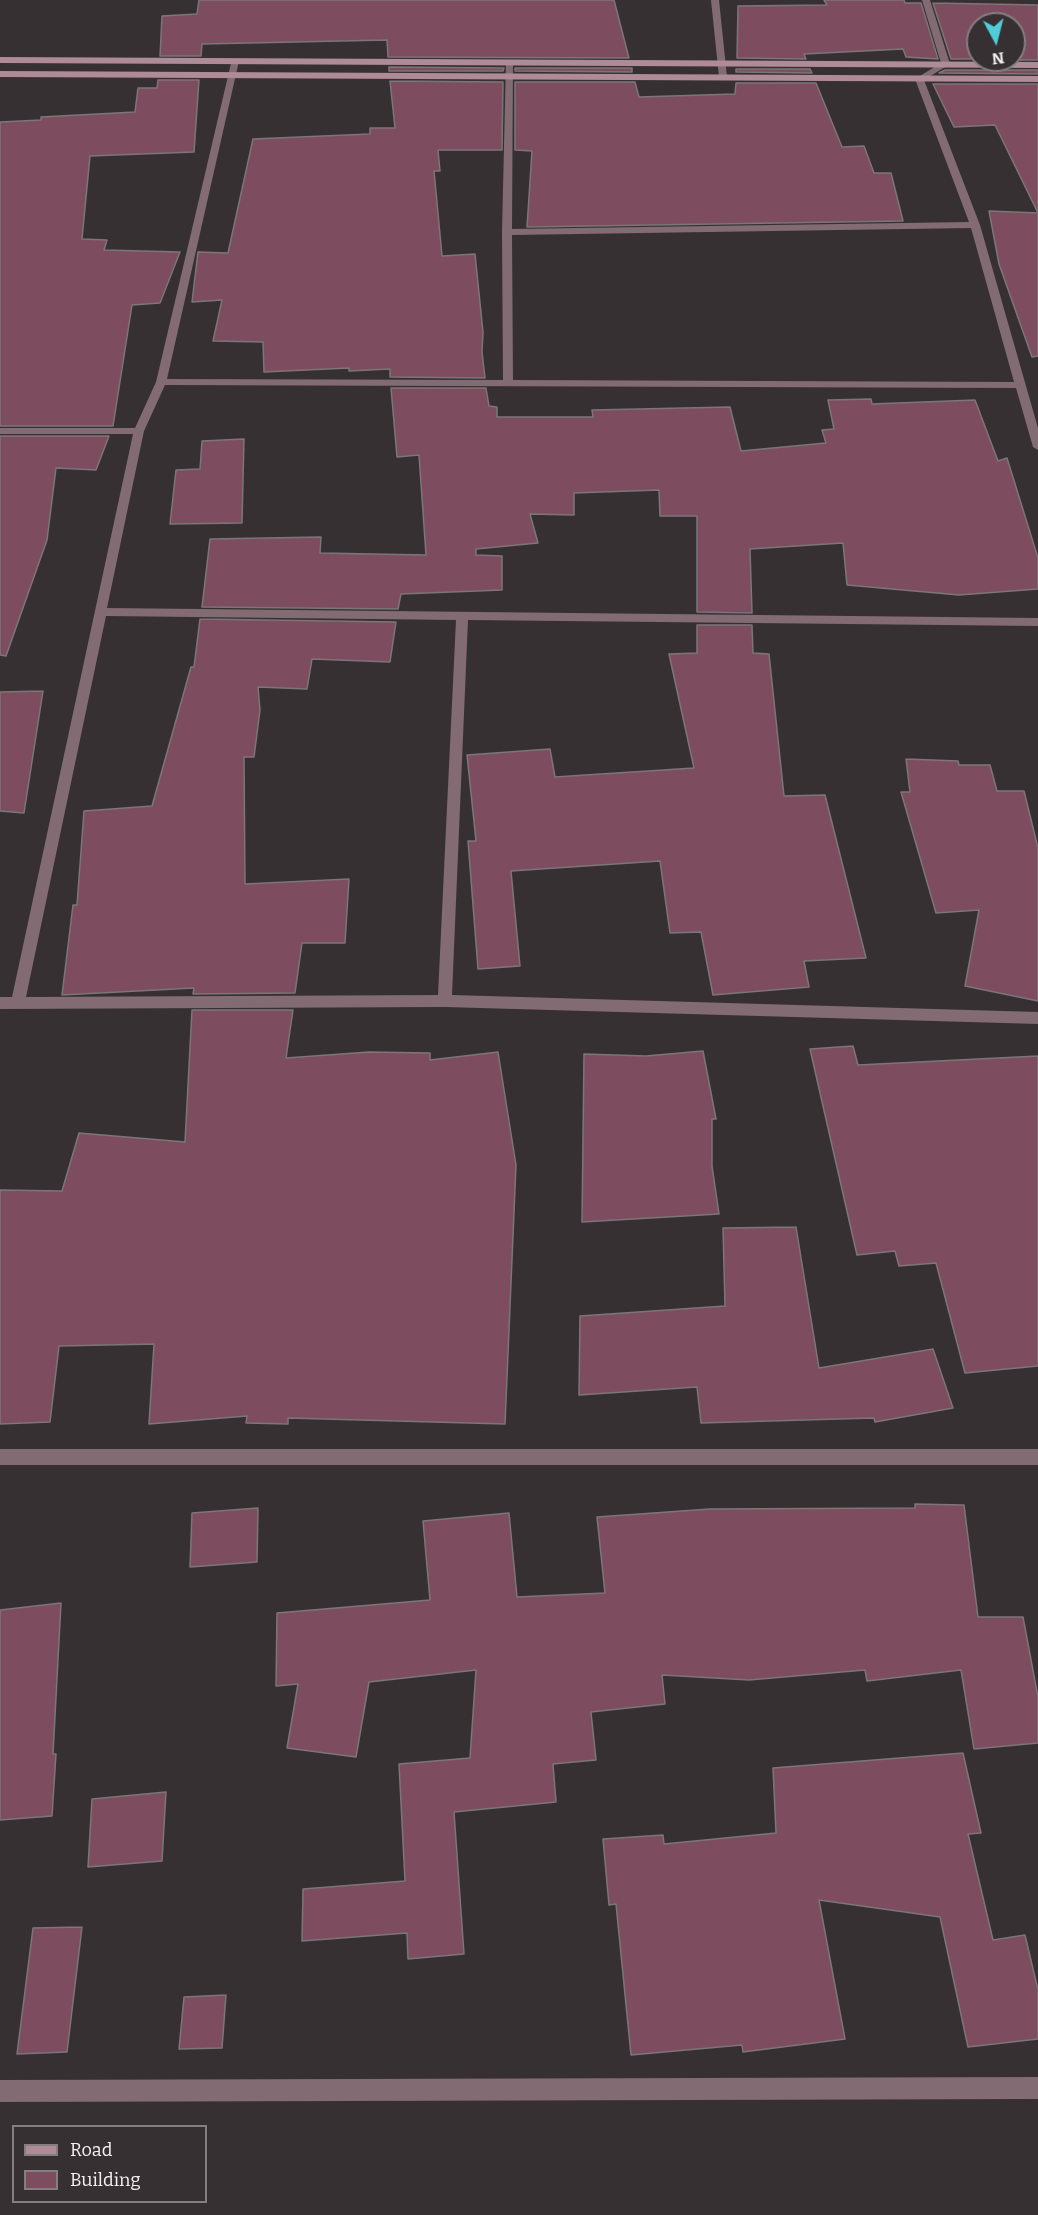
<!DOCTYPE html>
<style>
body{margin:0}
#map{position:relative;width:1038px;height:2215px;overflow:hidden;background:#363032;font-family:Bitter,serif}
canvas{display:block}
.legend{position:absolute;left:12px;top:2125px;width:195px;height:78px;box-sizing:border-box;background:#363032;border:2px solid #837e80;margin:0;padding:8px 10px;list-style:none;font-size:18px;color:#f6f2f4}
.legend li{display:flex;align-items:center;gap:12px;height:30px}
.legend b{width:30px;border:2px solid #837e80}
.north{position:absolute;left:966px;top:12px;width:60px;height:60px;box-sizing:border-box;background:#363032;border:2px solid #837e80;border-radius:50%;rotate:173deg;font-size:16px;font-weight:700;line-height:24px;text-align:center;color:#f6f2f4}
.north::after{content:'';display:block;margin:auto;width:21px;height:27px;background:#52cbd9;clip-path:polygon(50% 0,100% 100%,50% 72%,0 100%)}
</style>
<div id="map">
<canvas width="1038" height="2215"></canvas>
<ul class="legend">
<li><b style="height:8px;background:#af8a97"></b>Road</li>
<li><b style="height:16px;background:#7e4c5f"></b>Building</li>
</ul>
<div class="north">N</div>
</div>
<script>
const c = document.querySelector('canvas').getContext('2d');
c.lineJoin = 'round';
function fillPath(path, color) { c.fillStyle = color; c.fill(path, 'evenodd'); }
const toPath = rows => new Path2D(rows.map(r => 'M' + r).join(''));
function trace(path, color, width, dash) { c.strokeStyle = color; c.lineWidth = width; c.lineCap = dash ? 'butt' : 'round'; c.setLineDash(dash || []); c.stroke(path); }
const building = toPath([
 [199,0,614,0,629,58,388,57,387,40,202,44,201,56,160,56,162,16,197,14,199,0],
 [824,0,904,0,905,3,921,3,938,59,906,57,903,49,804,54,806,59,737,58,738,6,827,5,824,0],
 [933,3,1038,5,1038,60,1014,60,1014,24,978,24,978,59,951,59,933,3],
 [389,67,504,68,503,71,389,71,389,67],
 [515,68,632,68,632,72,515,71,515,68],
 [736,69,810,69,812,73,736,72,736,69],
 [945,70,1038,70,1038,74,939,73,945,70],
 [158,80,199,80,194,152,90,156,82,239,107,240,104,250,180,252,160,303,132,305,113,426,0,426,0,122,41,120,41,117,135,112,138,88,157,88,158,80],
 [390,81,503,82,502,150,438,150,440,171,434,171,442,256,475,254,483,332,482,352,485,378,390,377,390,369,349,371,349,368,264,372,263,342,213,341,222,300,192,302,198,252,228,253,253,139,370,134,370,128,395,128,390,81],
 [515,82,635,82,639,97,735,94,736,83,816,83,842,147,864,146,874,173,891,173,903,221,527,227,532,151,515,150,515,82],
 [933,84,1038,84,1038,356,1032,357,999,264,989,211,1038,213,995,125,954,127,933,84],
 [391,388,486,388,489,406,497,407,497,417,593,417,592,410,730,407,741,451,826,443,822,430,834,429,828,400,871,399,872,404,975,400,998,461,1007,458,1038,558,1038,589,959,595,847,585,843,543,750,549,752,613,697,612,697,516,660,516,659,490,574,493,574,515,530,514,538,543,476,549,476,555,502,556,502,590,401,594,398,609,202,607,210,539,321,537,320,553,426,555,419,455,397,457,391,388],
 [0,436,109,436,96,470,56,468,47,540,6,656,0,655,0,436],
 [244,439,242,523,170,524,176,470,200,469,202,441,244,439],
 [200,619,396,622,390,662,312,659,307,689,258,687,260,710,254,757,244,757,245,884,349,879,345,943,302,943,295,993,193,994,194,988,62,995,73,905,77,905,84,811,152,806,191,667,194,667,200,619],
 [697,625,752,625,753,653,769,654,784,796,825,795,866,958,804,961,809,987,713,995,701,932,670,933,660,861,511,871,520,966,478,969,468,841,476,841,467,755,550,749,555,777,694,768,669,654,697,653,697,625],
 [43,691,24,813,0,811,0,692,43,691],
 [906,759,958,761,959,765,990,765,997,791,1024,791,1038,848,1038,1001,965,986,979,910,936,913,901,792,910,792,906,759],
 [192,1010,293,1010,286,1058,369,1052,430,1053,430,1060,498,1052,516,1165,505,1424,288,1418,288,1424,246,1423,247,1416,149,1424,154,1344,59,1346,50,1422,0,1424,0,1190,62,1191,79,1133,185,1142,192,1010],
 [853,1046,858,1065,1038,1056,1038,1366,965,1373,936,1263,899,1266,895,1251,857,1255,810,1049,853,1046],
 [703,1051,716,1119,712,1119,712,1166,719,1214,582,1222,584,1054,646,1056,703,1051],
 [796,1227,819,1368,933,1349,953,1408,875,1422,874,1418,701,1423,697,1387,579,1395,580,1316,725,1306,723,1228,796,1227],
 [915,1504,964,1505,978,1617,1023,1617,1038,1697,1038,1743,974,1749,961,1670,867,1681,865,1670,749,1680,662,1675,665,1704,591,1712,596,1760,553,1764,556,1802,454,1812,464,1954,408,1959,407,1933,302,1941,303,1889,405,1881,399,1764,470,1758,476,1670,369,1682,356,1757,287,1748,298,1684,276,1686,277,1613,430,1600,423,1521,509,1513,517,1597,605,1593,597,1517,710,1509,915,1508,915,1504],
 [258,1508,257,1562,190,1567,192,1513,258,1508],
 [61,1603,53,1754,56,1754,52,1816,0,1820,0,1610,61,1603],
 [963,1753,981,1833,968,1834,993,1940,1025,1935,1038,1990,1038,2039,968,2047,940,1917,819,1900,845,2039,743,2052,742,2045,631,2055,616,1904,609,1905,603,1839,663,1835,664,1844,776,1833,773,1768,963,1753],
 [166,1792,162,1861,88,1867,92,1799,166,1792],
 [82,1927,67,2052,17,2054,33,1928,82,1927],
 [226,1995,222,2048,179,2049,184,1997,226,1995]
]);
fillPath(building, '#7e4c5f');
trace(building, '#7c7678', 1.5);
fillPath(toPath([
 [711,0,719,0,727,77,723,80,719,77,711,0],
 [922,0,930,0,950,64,924,80,980,225,1038,428,1038,450,1033,447,1016,388,165,385,144,431,107,608,1038,618,1038,626,468,620,452,995,1038,1012,1038,1024,445,1007,0,1009,0,997,12,997,133,434,0,434,0,428,135,428,156,382,232,59,239,61,167,379,503,380,502,232,506,60,513,62,512,229,969,222,915,79,941,63,922,0],
 [971,228,1014,382,513,380,512,235,971,228],
 [106,616,456,620,438,995,26,997,106,616],
 [0,1449,1038,1449,1038,1465,0,1465,0,1449],
 [1038,2077,1038,2099,0,2102,0,2080,1038,2077]
]), '#826b73');
fillPath(toPath([
 [0,57,1038,62,1038,68,0,63,0,57],
 [0,71,1038,76,1038,82,0,77,0,71]
]), '#af8a97');
</script>
